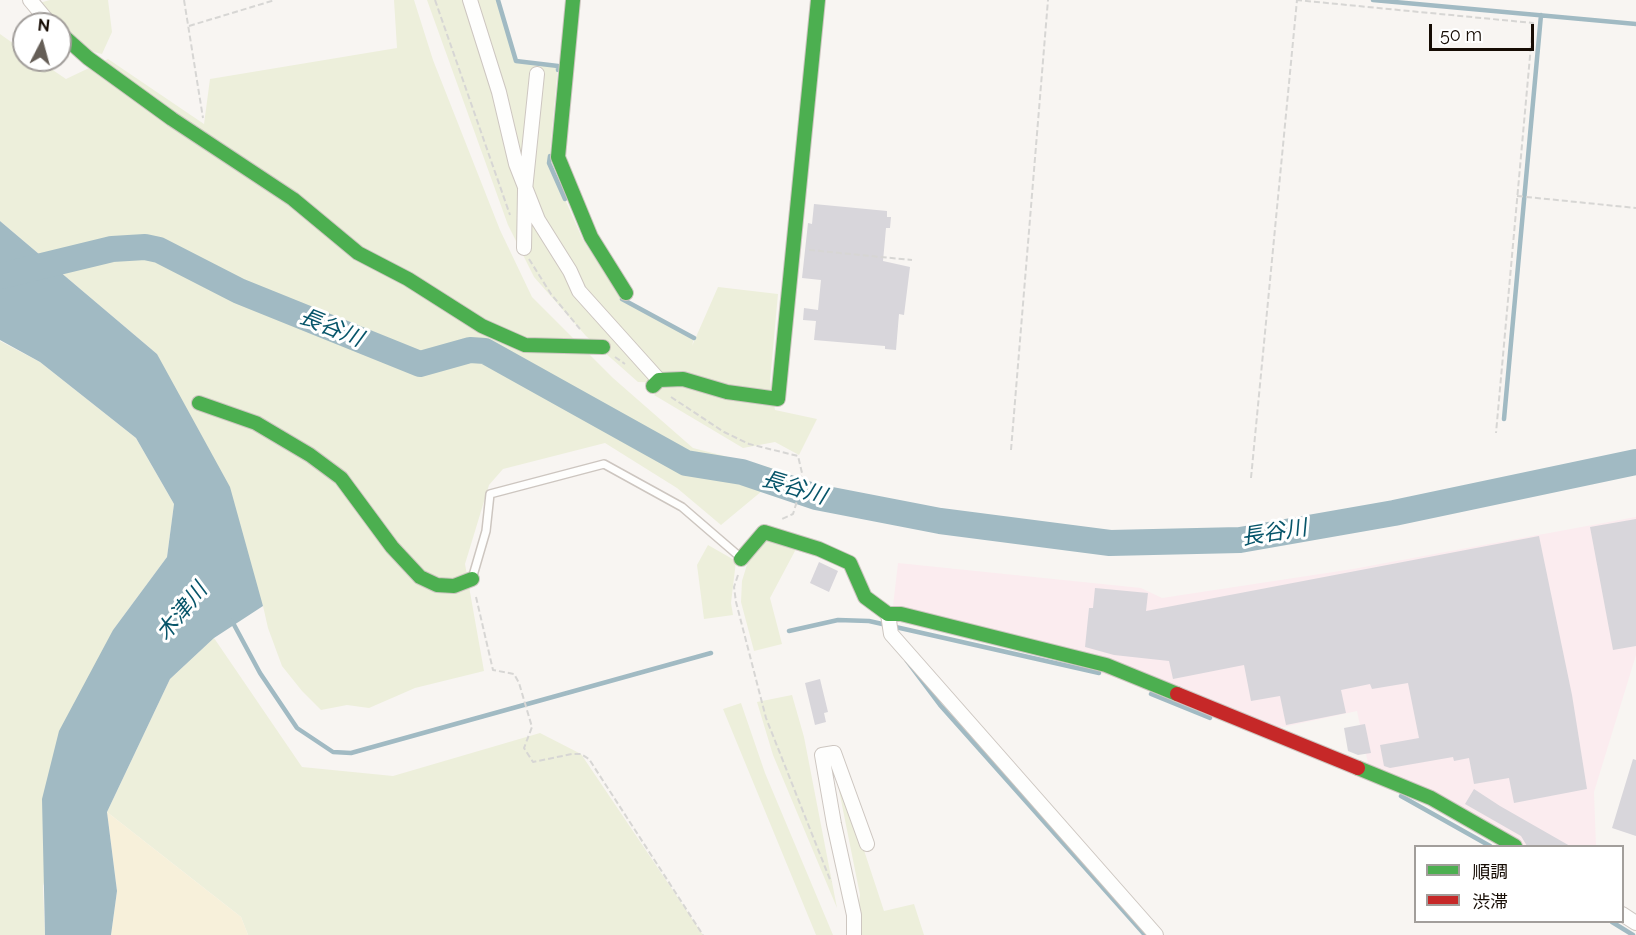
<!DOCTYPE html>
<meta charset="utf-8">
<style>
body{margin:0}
#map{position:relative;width:1636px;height:935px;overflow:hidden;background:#f8f5f2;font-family:Raleway,"Noto Sans JP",sans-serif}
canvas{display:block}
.legend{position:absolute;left:1414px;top:845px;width:210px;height:78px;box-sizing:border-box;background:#fff;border:2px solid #a29e9b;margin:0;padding:8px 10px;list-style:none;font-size:18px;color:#160c04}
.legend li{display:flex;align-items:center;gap:12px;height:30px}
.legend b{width:30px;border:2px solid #a29e9b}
.north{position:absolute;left:12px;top:12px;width:60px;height:60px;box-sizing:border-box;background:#fff;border:2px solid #a29e9b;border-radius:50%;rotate:6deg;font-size:16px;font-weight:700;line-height:24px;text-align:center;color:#160c04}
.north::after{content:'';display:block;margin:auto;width:21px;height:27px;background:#655e57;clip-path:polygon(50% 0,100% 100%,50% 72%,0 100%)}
.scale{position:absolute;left:1429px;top:24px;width:105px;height:27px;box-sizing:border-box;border:3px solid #160c04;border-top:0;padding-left:8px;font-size:18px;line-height:21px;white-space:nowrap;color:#160c04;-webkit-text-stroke:4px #fff;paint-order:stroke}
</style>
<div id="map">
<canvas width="1636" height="935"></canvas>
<ul class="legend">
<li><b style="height:8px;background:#4caf50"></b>順調</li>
<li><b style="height:8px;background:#c62828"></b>渋滞</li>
</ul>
<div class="north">N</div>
<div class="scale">50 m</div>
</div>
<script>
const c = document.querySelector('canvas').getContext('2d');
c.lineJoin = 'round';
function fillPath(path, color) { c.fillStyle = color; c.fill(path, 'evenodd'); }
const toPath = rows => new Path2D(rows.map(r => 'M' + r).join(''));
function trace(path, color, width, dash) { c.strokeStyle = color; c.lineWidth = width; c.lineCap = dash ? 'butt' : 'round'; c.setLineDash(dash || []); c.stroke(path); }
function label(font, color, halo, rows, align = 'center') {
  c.font = font + ' Raleway,"Noto Sans JP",sans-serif'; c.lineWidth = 6; c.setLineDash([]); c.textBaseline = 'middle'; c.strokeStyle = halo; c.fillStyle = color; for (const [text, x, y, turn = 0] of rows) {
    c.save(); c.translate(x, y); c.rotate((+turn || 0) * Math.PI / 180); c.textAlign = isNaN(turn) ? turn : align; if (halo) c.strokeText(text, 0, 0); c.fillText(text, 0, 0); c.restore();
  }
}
fillPath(toPath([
 [1636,517,1636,655,1594,792,1596,846,1523,846,1369,768,1357,711,1274,729,893,606,898,563,1141,588,1162,598,1353,569]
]), '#fbecef');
fillPath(toPath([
 [50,0,108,0,112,32,102,54,85,50,60,24,55,24,39,3],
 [394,0,414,0,433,60,500,230,532,297,613,378,693,448,775,469,774,481,721,525,677,488,605,443,503,469,489,485,465,564,484,671,415,688,369,708,347,705,321,710,302,691,282,666,268,628,263,606,157,354,0,221,0,34,24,51,24,60,38,60,66,79,108,59,204,124,210,79,397,48],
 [427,0,498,0,516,61,558,66,549,163,583,240,623,300,694,338,692,346,718,287,778,294,770,381,775,410,817,419,799,455,775,442,743,448,654,395,666,383,638,382,586,336,534,277,508,225],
 [0,341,40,362,136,438,174,504,167,557,113,630,43,886,45,935,0,935],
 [769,538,796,549,770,598,782,644,754,651,741,602,742,581,749,558],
 [708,545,736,561,731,603,733,615,704,619,697,565],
 [214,638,302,767,393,776,540,733,581,754,703,935,248,935,241,917,107,812,170,679],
 [792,695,804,737,837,908,773,755,757,702],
 [741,703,765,773,833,935,816,935,723,709],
 [831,750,884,911,914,904,924,935,855,935,860,895]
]), '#edefdb');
fillPath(toPath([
 [107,812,241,917,248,935,111,935,117,891]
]), '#f7f0da');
fillPath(toPath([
 [0,221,157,354,230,487,263,606,214,638,170,679,107,812,117,891,111,935,45,935,42,799,59,731,113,630,167,557,174,504,136,438,40,362,0,340]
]), '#a1bac3');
trace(toPath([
 [498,0,516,61,558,66,558,70],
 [1373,0,1636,24],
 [550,156,549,163,565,199],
 [622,299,694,338],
 [1504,419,1541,15],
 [232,621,260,673,297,728,333,752,351,753,711,653],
 [789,631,838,620,869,621,1099,673],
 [907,661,940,705,1145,935],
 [1151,694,1210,718],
 [1401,796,1490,846],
 [1612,922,1633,935]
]), '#a1bac3', 4.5);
trace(toPath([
 [0,276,112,249,145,247,159,250,239,291,420,364,470,350,485,351,686,463,742,472,816,497,940,521,1110,543,1240,540,1394,513,1636,462]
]), '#a1bac3', 26);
fillPath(toPath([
 [814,204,887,211,887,217,891,217,890,228,886,228,883,261,910,267,904,315,899,314,896,350,885,349,885,346,814,340,816,321,803,320,804,308,818,310,821,280,802,278,808,223,812,224],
 [1636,519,1636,646,1613,650,1590,527],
 [1539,536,1572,695,1587,789,1514,803,1509,778,1474,784,1469,758,1454,761,1453,757,1390,768,1384,766,1380,745,1419,738,1408,683,1372,689,1370,684,1341,690,1346,713,1286,725,1280,696,1251,701,1244,665,1173,679,1169,661,1114,655,1085,647,1089,608,1093,608,1095,588,1148,593,1146,611],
 [819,562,838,571,829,592,810,583],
 [820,679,828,712,824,713,826,722,815,725,805,683],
 [1365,724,1371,753,1358,755,1348,751,1344,728],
 [1633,759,1636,760,1636,836,1612,828],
 [1474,789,1500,806,1570,846,1527,846,1521,836,1465,804]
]), '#d8d6db');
const lane = toPath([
 [472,579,486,531,490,494,604,464,682,507,740,557]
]);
const street = toPath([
 [30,0,50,24],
 [470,0,499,92,516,164,538,220,570,271,579,291,659,380],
 [524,248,525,190,537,74],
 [888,614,891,634,1156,935],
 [1622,914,1636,923],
 [854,935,854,915,834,824,822,755,834,753,867,844]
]);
const fast = toPath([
 [573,0,558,157,591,237,626,293],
 [60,33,88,58,172,119,293,199,358,253,408,279,482,326,525,345,603,347],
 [653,386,659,380,683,379,727,392,778,399,818,0],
 [199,403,256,423,310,455,341,478,392,547,420,577,437,585,454,586,472,579],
 [741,559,764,532,819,549,850,563,865,597,888,614,901,614,1106,665,1177,694],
 [1358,768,1431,798,1515,846]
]);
const jam = toPath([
 [1177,694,1358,768]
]);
trace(lane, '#cdc6c0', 10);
trace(street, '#cdc6c0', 16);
trace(fast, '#cdc6c0', 16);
trace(jam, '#cdc6c0', 16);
trace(toPath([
 [184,0,203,118],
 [435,0,510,215],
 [1296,0,1533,23,1496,433],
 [189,26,275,0],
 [1517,196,1636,208],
 [809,250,912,260],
 [529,259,551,294,580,329],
 [615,357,625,364],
 [671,397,724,432,749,444,798,456,802,473,797,501,793,514,782,519],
 [1011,450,1048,0],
 [1251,478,1297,0],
 [738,575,734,587,736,602,766,718,831,882],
 [476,597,493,670,514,674,519,683,532,727,524,748,533,762,572,754,581,754,589,759,703,935]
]), '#d7d6d4', 2, [6, 3]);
trace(lane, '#fefefd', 7);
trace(street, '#fefefd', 14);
trace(fast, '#4caf50', 14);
trace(jam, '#c62828', 14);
label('italic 22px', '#07556a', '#fff', [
 ["長谷川",331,328,22],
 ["長谷川",794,488,17],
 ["長谷川",1274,533,-9],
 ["木津川",182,612,-51]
]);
</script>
